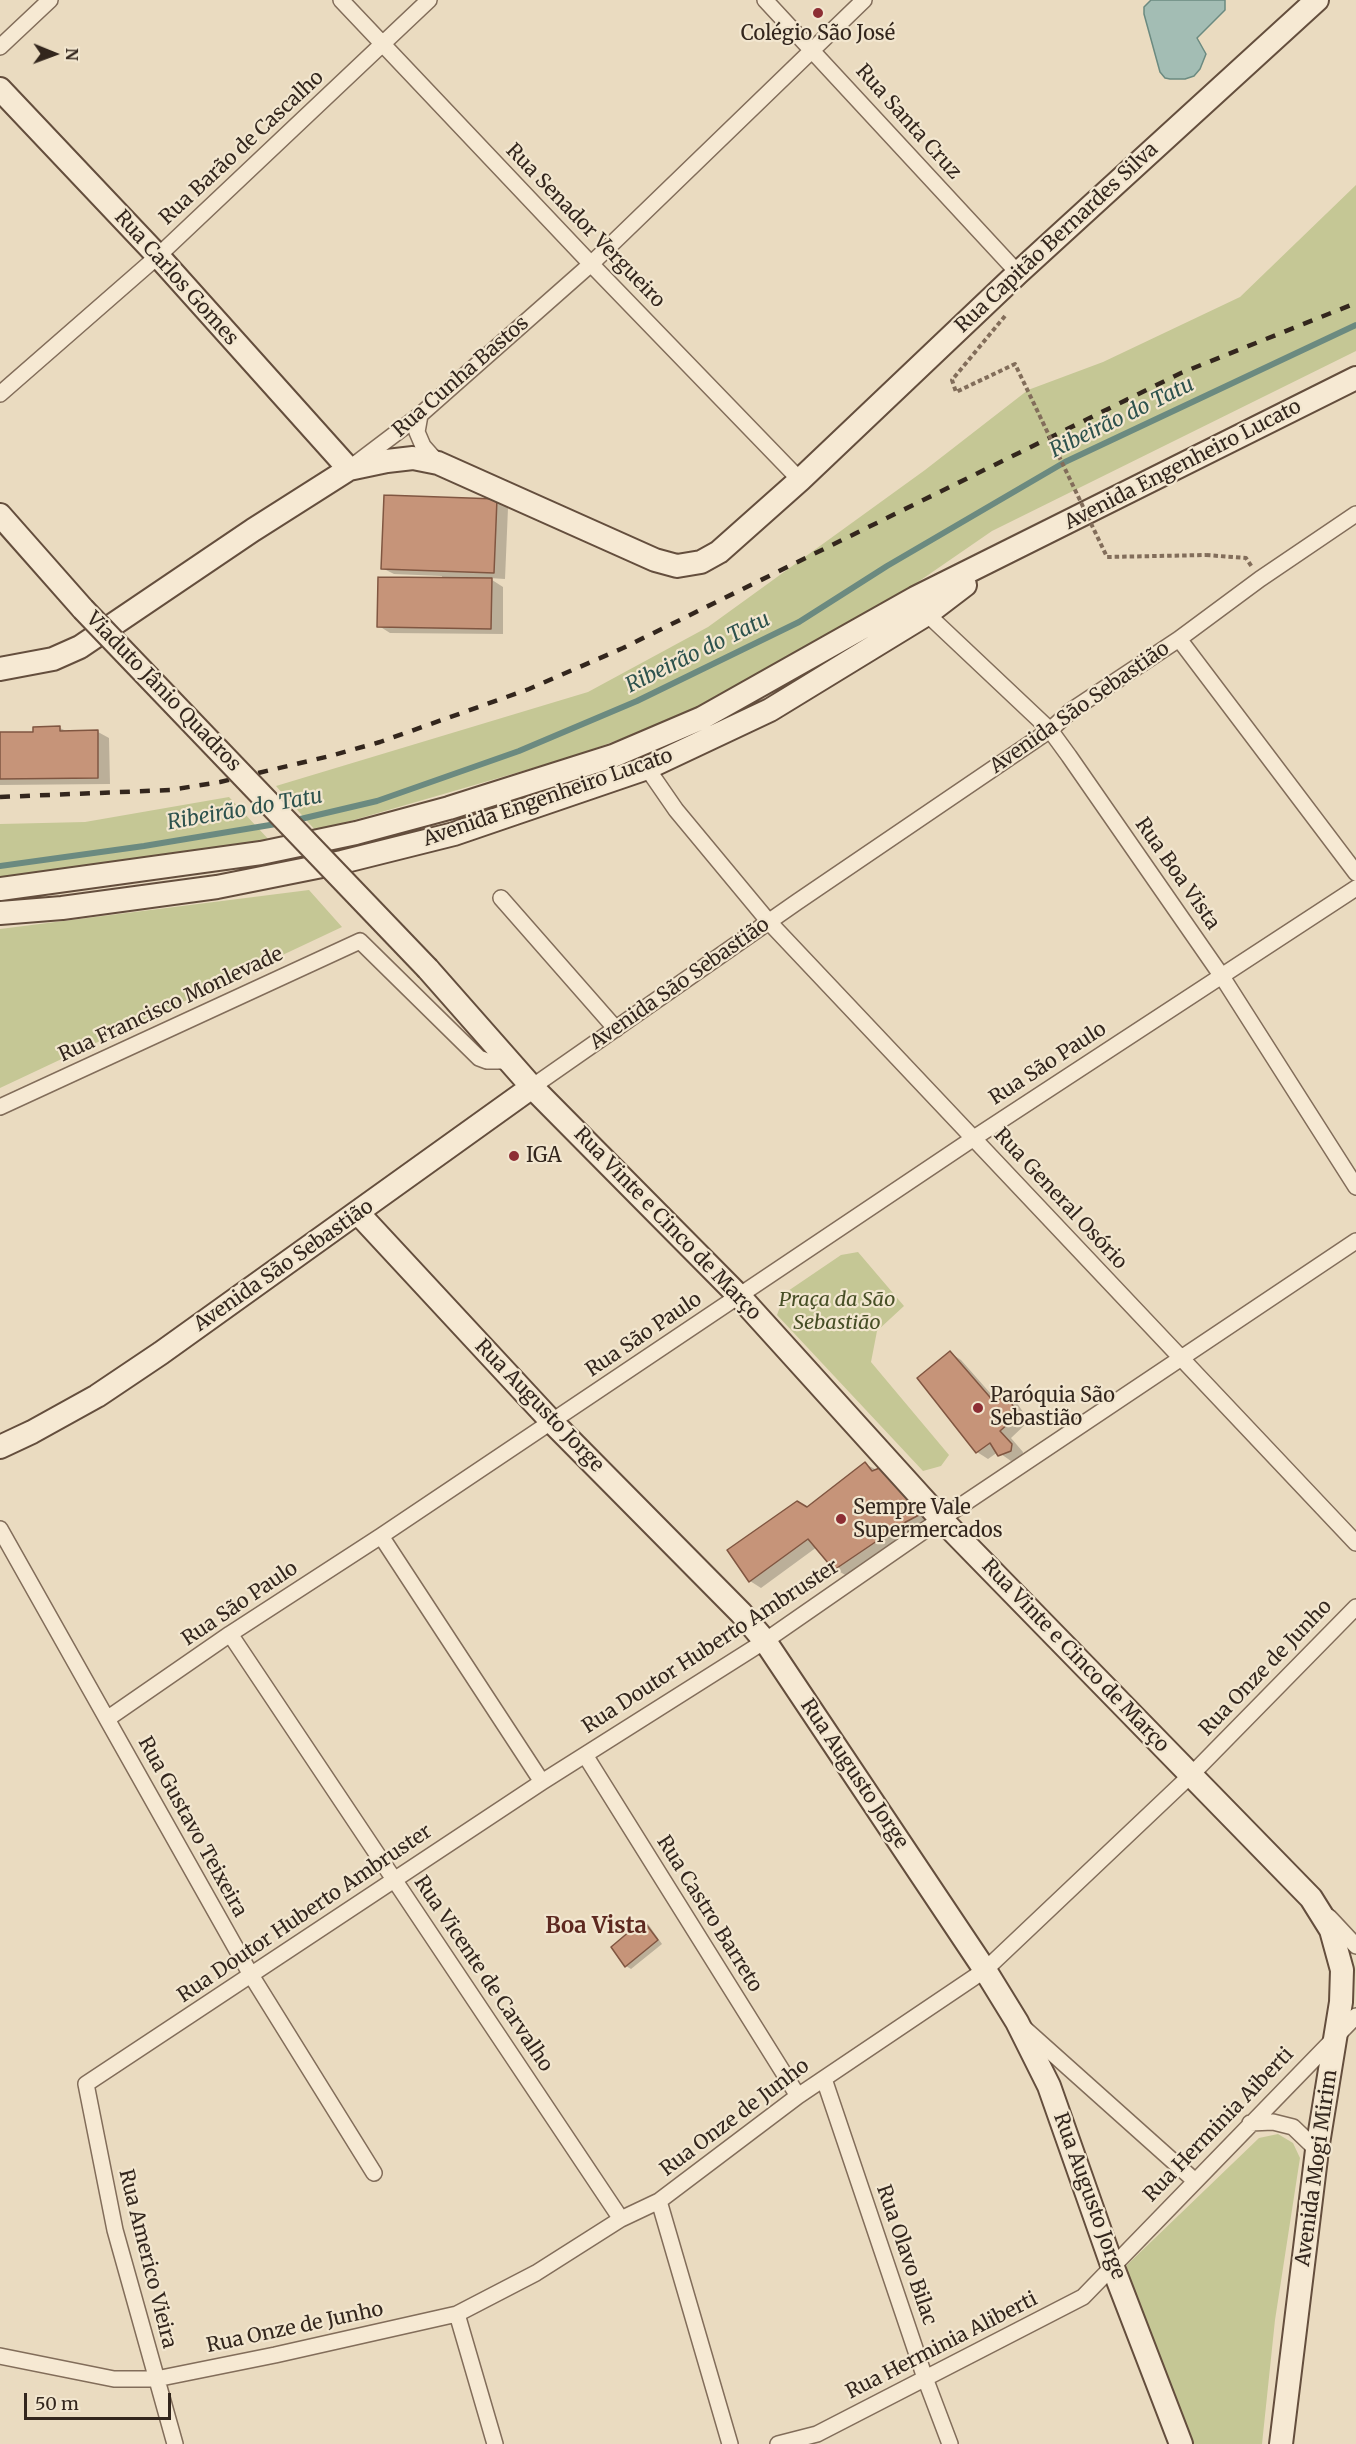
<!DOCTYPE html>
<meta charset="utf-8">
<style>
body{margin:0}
#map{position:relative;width:1356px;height:2444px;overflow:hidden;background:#eadbc0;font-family:Merriweather,serif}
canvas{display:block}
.north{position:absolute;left:24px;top:24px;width:60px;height:60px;-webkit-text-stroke:4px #f2e6cf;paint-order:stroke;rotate:91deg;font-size:16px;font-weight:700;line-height:24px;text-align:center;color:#33261d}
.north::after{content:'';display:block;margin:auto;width:21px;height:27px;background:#33261d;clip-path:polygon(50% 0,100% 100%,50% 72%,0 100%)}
.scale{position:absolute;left:24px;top:2393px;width:147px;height:27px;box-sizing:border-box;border:3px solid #33261d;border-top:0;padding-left:8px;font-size:18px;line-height:21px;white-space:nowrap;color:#33261d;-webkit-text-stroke:4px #f2e6cf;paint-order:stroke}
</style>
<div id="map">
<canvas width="1356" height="2444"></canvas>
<div class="north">N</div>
<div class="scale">50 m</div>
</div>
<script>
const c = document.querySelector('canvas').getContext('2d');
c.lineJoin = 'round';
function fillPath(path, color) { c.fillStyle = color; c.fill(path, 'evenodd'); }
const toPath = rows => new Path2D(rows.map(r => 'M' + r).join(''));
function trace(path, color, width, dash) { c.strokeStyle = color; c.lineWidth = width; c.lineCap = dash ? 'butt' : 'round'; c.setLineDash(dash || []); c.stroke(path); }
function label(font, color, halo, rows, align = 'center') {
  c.font = font + ' Merriweather,serif'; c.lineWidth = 4.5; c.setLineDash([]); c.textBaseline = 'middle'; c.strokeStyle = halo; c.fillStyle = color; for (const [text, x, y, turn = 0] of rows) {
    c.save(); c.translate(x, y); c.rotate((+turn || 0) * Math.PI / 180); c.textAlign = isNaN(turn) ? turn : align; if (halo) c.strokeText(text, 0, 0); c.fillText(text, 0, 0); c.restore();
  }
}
fillPath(toPath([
 [1356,185,1356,351,992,531,886,604,766,673,676,719,571,757,316,831,276,786,588,692,708,627,925,470,1028,390,1103,362,1240,297],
 [229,797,271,842,0,882,0,824,85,822],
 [309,890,342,927,0,1088,0,929],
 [858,1252,904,1306,877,1331,871,1362,949,1455,941,1466,923,1471,777,1315,785,1293,841,1255],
 [1278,2134,1293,2143,1300,2158,1275,2320,1262,2444,1185,2444,1123,2287,1127,2265,1259,2138]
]), '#c5c795');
const water = toPath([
 [1151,0,1225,0,1225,10,1197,38,1206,54,1200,69,1194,76,1185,79,1170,79,1165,78,1160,72,1144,14,1144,7,1151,0]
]);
fillPath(water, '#a3bdb4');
trace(water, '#6b8a80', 1.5);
fillPath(toPath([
 [496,501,508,508,505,579,489,578,503,587,503,634,390,633,379,626,442,579,442,576,394,574,382,568],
 [60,728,68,732,98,732,109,738,110,784,0,785,0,734,35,733],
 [950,1353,961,1360,998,1402,1005,1397,1017,1403,1029,1421,1011,1438,1023,1452,1022,1457,1011,1461,998,1452,988,1459,977,1452],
 [865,1464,877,1470,882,1469,929,1522,847,1576,835,1569,817,1547,761,1588,750,1581,808,1509],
 [643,1921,648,1924,662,1944,631,1969,626,1966]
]), '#0003');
trace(toPath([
 [292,821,377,801,519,751,637,701,799,622,887,566,1065,462,1356,325],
 [0,866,144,846,282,823]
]), '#6b8a80', 6);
const building = toPath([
 [384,495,497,499,494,573,381,569,384,495],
 [378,577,492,578,491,629,377,627,378,577],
 [60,726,60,731,98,730,98,778,0,779,0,732,33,732,33,727,60,726],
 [950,1351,995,1403,1005,1395,1019,1414,1000,1431,1012,1444,1011,1451,998,1456,990,1443,976,1453,917,1378,950,1351],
 [865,1462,872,1471,882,1467,919,1515,902,1524,834,1570,808,1539,749,1582,727,1550,797,1501,807,1507,865,1462],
 [643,1920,658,1940,625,1967,611,1947,643,1920]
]);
fillPath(building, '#c69479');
trace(building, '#805641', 1.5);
const street = toPath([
 [341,0,591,264,800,480],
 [765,0,1018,273],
 [0,47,50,0],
 [0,394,158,256,429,0],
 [420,415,417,432,423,446,438,463],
 [354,465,420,415,591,264,864,0],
 [927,614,1050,730,1069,756,1221,975,1356,1187],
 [1179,639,1356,873],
 [647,768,676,810,769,922,1356,1543],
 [501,898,616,1029],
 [532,1087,797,902,1050,730,1072,710,1179,639,1260,579,1356,514],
 [0,1107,360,941,479,1058,487,1061,509,1061],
 [0,1529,251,1975,374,2173],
 [381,1536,542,1782],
 [230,1634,621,2219],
 [107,1719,230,1634,381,1536,974,1138,1356,888],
 [585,1755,798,2096],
 [1329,1917,1356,1946],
 [1024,2028,1194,2180],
 [824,2079,925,2378,950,2444],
 [1250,2123,1273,2122,1293,2127,1317,2150],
 [659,2201,730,2444],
 [457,2314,495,2444],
 [0,2356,114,2379,156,2379,275,2355,457,2314,536,2273,621,2219,659,2201,798,2096,985,1970,1192,1774,1356,1607],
 [175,2444,115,2230,86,2084,542,1782,765,1641,941,1519,1356,1241],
 [778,2444,817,2434,1083,2297,1356,2016]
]);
const secondary = toPath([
 [0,89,158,256,349,469],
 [0,515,83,609],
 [0,669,53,659,80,647,253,530,349,469,387,461,413,458,438,463,655,560,677,566,701,562,719,552,800,480,1018,273,1317,0],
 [0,889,261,853,356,833,449,808,613,756,702,718,915,598,1356,378],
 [0,913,62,908,217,887,342,862,454,834,647,768,770,710,927,614,965,585],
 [428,969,532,1087,740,1297,941,1519,1311,1898,1331,1930,1342,1970,1341,2002,1317,2150,1281,2444],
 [358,1213,552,1422,741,1613,765,1641,985,1970,1017,2022,1049,2086,1112,2265,1181,2444],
 [0,1447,32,1432,97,1396,161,1353,532,1087]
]);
trace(street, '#826d5a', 18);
trace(secondary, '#644e3d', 26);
trace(toPath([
 [1206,555,1246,558,1252,567]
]), '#826d5a', 4, [4.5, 3]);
trace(street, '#f6e9d3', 15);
trace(secondary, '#f6e9d3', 22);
trace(toPath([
 [0,797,170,790,220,782,330,756,380,742,529,689,623,648,1181,373,1356,303]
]), '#33261d', 4.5, [10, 10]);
const secondaryBridge = toPath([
 [83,609,428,969]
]);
trace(secondaryBridge, '#644e3d', 26, []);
trace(toPath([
 [1005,316,952,380,956,392,1015,364,1107,557,1206,555]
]), '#826d5a', 4, [4.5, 3]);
trace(secondaryBridge, '#f6e9d3', 22);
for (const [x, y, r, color] of [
 [818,13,6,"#8d2e34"],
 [514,1156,6,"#8d2e34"],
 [978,1408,6,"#8d2e34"],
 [841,1519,6,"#8d2e34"]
]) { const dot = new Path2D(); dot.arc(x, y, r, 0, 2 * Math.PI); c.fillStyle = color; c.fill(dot); trace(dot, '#f2e6cf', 2); }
label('20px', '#33261d', '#f2e6cf', [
 ["Colégio São José",818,34,"center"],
 ["IGA",526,1156],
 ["Paróquia São",990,1396],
 ["Sebastião",990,1419],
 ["Sempre Vale",853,1508],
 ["Supermercados",853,1531]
], 'left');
label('20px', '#33261d', '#f2e6cf', [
 ["Rua Santa Cruz",908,122,48],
 ["Rua Barão de Cascalho",242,148,-43],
 ["Rua Senador Vergueiro",585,226,46],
 ["Rua Capitão Bernardes Silva",1057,238,-43],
 ["Rua Carlos Gomes",176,278,48],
 ["Rua Cunha Bastos",461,377,-41],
 ["Avenida Engenheiro Lucato",1183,465,-27],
 ["Viaduto Jânio Quadros",163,692,46],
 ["Avenida São Sebastião",1080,708,-35],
 ["Avenida Engenheiro Lucato",548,798,-19],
 ["Rua Boa Vista",1177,874,55],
 ["Avenida São Sebastião",680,984,-35],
 ["Rua Francisco Monlevade",171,1005,-25],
 ["Rua São Paulo",1048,1064,-33],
 ["Rua General Osório",1060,1199,47],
 ["Rua Vinte e Cinco de Março",667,1224,46],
 ["Avenida São Sebastião",284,1266,-35],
 ["Rua São Paulo",644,1335,-34],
 ["Rua Augusto Jorge",539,1406,46],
 ["Rua São Paulo",240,1604,-34],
 ["Rua Doutor Huberto Ambruster",711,1647,-33],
 ["Rua Vinte e Cinco de Março",1075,1656,46],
 ["Rua Onze de Junho",1266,1668,-46],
 ["Rua Augusto Jorge",854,1774,56],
 ["Rua Gustavo Teixeira",192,1827,61],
 ["Rua Doutor Huberto Ambruster",305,1914,-34],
 ["Rua Castro Barreto",709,1914,58],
 ["Rua Vicente de Carvalho",483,1974,56],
 ["Rua Onze de Junho",735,2118,-37],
 ["Rua Herminia Aiberti",1219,2125,-46],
 ["Avenida Mogi Mirim",1317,2168,-82],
 ["Rua Augusto Jorge",1089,2196,70],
 ["Rua Olavo Bilac",906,2255,71],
 ["Rua Americo Vieira",147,2259,76],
 ["Rua Onze de Junho",295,2328,-12],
 ["Rua Herminia Aliberti",942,2346,-27]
]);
label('italic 20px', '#464e25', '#f2e6cf', [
 ["Praça da São",837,1300],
 ["Sebastião",837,1323]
]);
label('italic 21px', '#2d524d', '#f2e6cf', [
 ["Ribeirão do Tatu",1122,418,-26],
 ["Ribeirão do Tatu",698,653,-26],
 ["Ribeirão do Tatu",245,810,-10]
]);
label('bold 22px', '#5d281f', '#f2e6cf', [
 ["Boa Vista",596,1927]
]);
</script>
